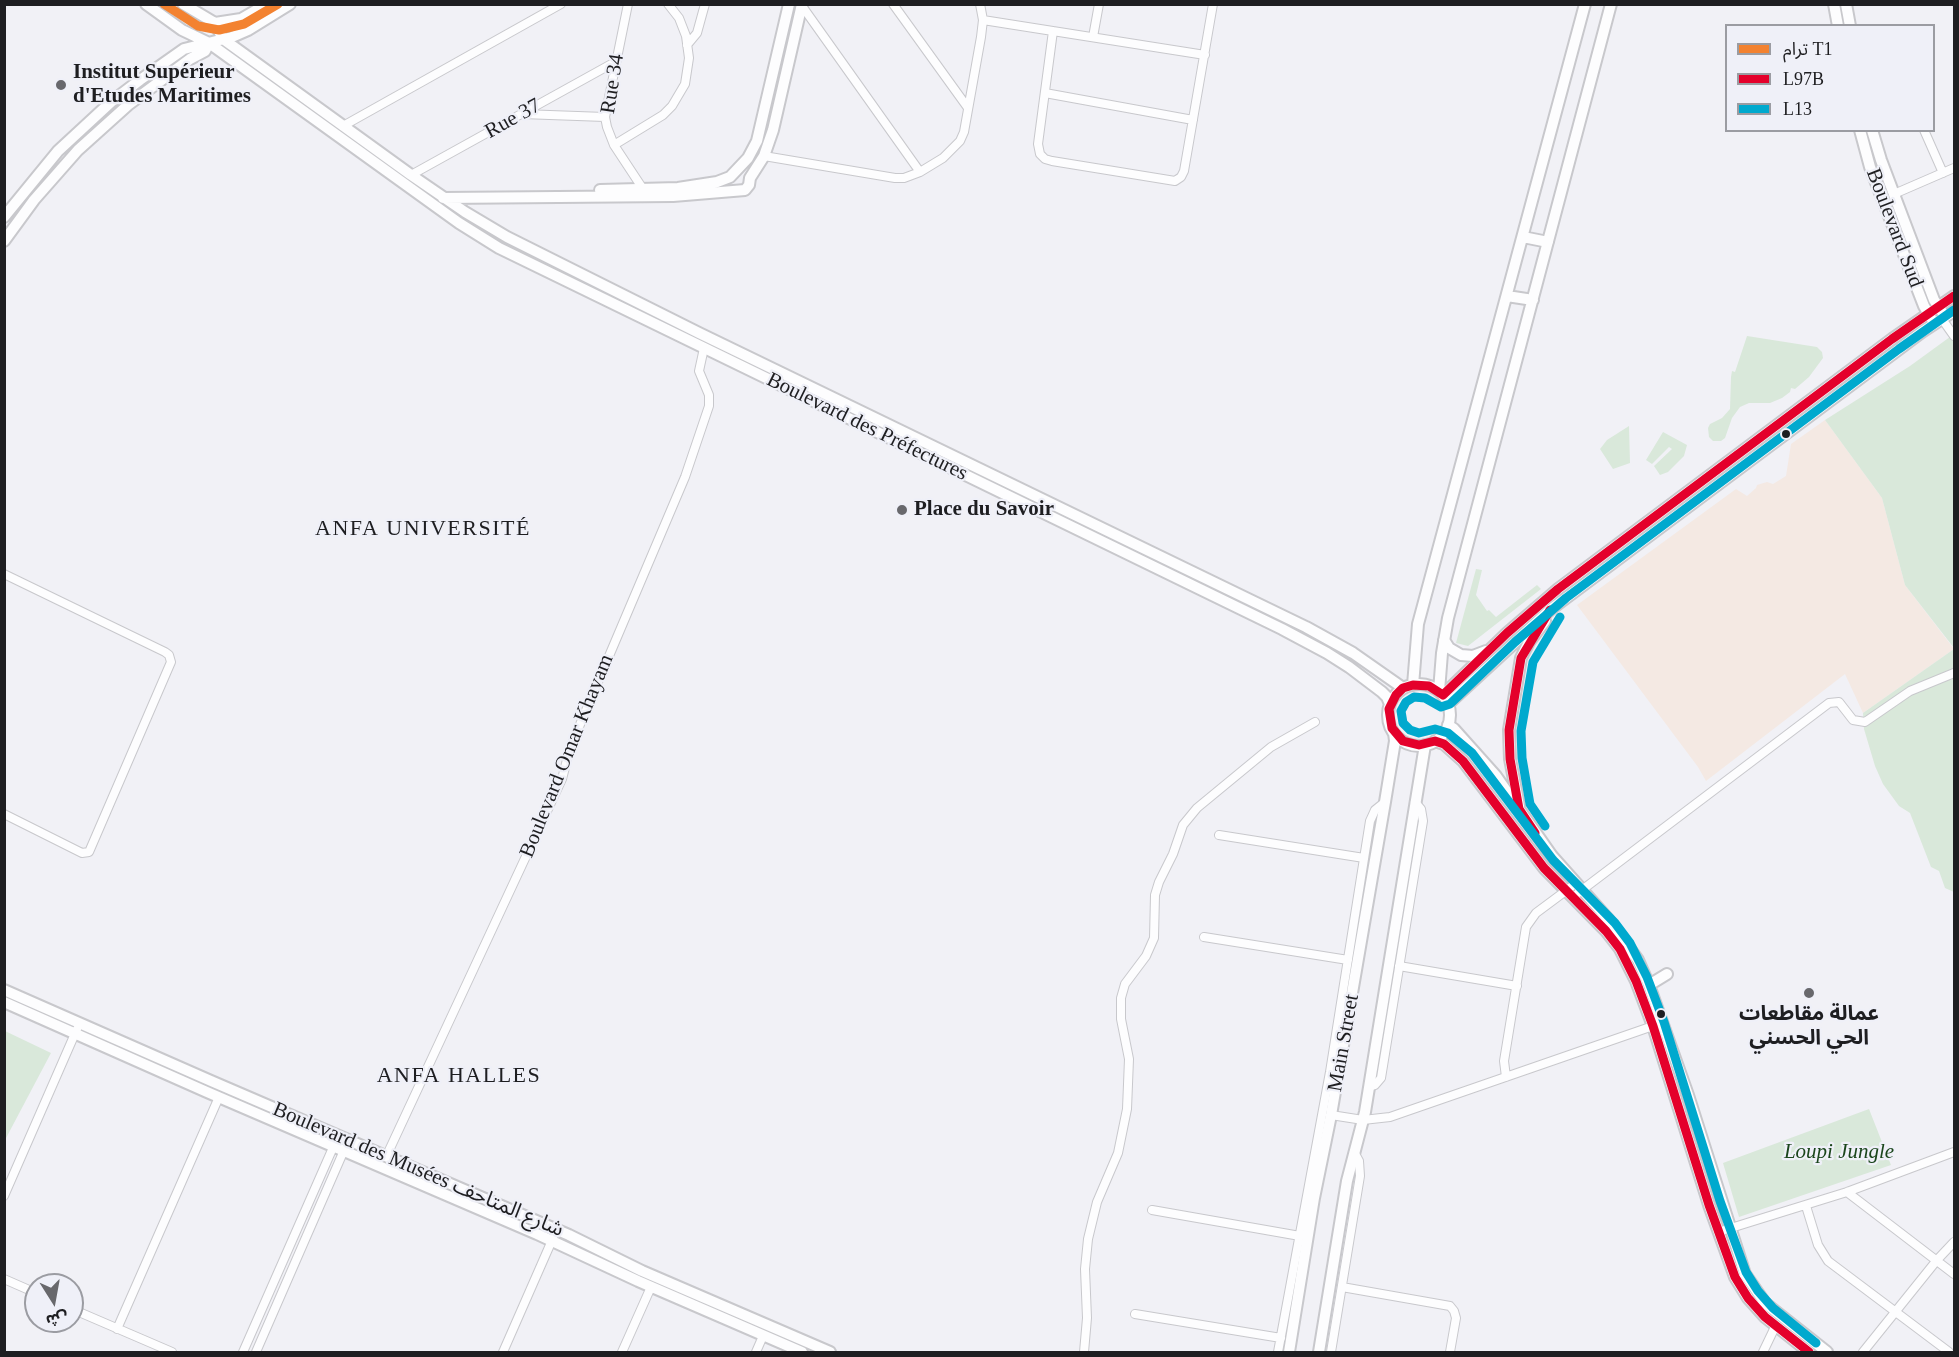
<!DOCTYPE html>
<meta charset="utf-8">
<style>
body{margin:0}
#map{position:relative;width:1959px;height:1357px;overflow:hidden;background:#f1f1f6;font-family:"Times New Roman","Noto Sans Arabic",serif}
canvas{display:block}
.frame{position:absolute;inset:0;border:6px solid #1e1e21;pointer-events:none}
.legend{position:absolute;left:1725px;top:24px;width:210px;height:108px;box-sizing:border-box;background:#eff0f8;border:2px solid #9b9ca2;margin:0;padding:8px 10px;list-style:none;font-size:18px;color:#1e1e21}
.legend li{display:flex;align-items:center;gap:12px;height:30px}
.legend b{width:30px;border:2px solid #9b9ca2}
.north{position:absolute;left:24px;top:1273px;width:60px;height:60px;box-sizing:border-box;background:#eff0f8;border:2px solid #9b9ca2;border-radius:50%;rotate:169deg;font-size:16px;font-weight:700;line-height:24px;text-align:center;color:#1e1e21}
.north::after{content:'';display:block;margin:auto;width:21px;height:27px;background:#68686c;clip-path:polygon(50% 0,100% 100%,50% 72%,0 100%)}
</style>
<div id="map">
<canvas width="1959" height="1357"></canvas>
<div class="frame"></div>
<ul class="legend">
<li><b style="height:8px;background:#f38230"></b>ترام T1</li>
<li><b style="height:8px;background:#e4002b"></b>L97B</li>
<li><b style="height:8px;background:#00a9ce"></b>L13</li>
</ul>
<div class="north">ش</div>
</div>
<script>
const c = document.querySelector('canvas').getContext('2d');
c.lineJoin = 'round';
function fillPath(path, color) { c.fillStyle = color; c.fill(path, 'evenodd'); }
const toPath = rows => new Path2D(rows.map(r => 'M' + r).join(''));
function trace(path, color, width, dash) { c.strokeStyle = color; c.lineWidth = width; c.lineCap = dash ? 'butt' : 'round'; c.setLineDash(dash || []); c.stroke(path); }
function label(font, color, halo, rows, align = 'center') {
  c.font = font + ' "Times New Roman","Noto Sans Arabic",serif'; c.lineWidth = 4.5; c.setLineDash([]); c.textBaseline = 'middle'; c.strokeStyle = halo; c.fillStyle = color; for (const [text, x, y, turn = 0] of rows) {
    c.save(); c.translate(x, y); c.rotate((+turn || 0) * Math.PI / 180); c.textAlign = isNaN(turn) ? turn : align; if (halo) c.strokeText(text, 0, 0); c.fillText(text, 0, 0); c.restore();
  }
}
fillPath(toPath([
 [1825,420,1882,498,1905,585,1954,649,1863,713,1845,674,1706,781,1698,767,1577,605,1736,489,1747,496,1756,488,1757,485,1767,482,1773,484,1786,476,1791,444]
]), '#f4e9e3');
fillPath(toPath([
 [1954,334,1954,648,1905,585,1882,498,1825,420,1910,366],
 [1747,336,1817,347,1822,352,1823,358,1809,377,1795,389,1791,388,1790,392,1782,398,1770,403,1749,403,1740,407,1732,418,1725,438,1721,441,1713,441,1709,437,1708,428,1710,424,1722,418,1730,409,1731,377,1732,371,1735,372],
 [1629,426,1630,463,1613,469,1600,449,1607,440],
 [1663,432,1687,445,1684,456,1668,472,1660,475,1654,466,1672,449,1669,447,1652,464,1646,460],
 [1476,569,1482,570,1476,595,1487,611,1489,610,1496,617,1537,585,1541,589,1468,646,1456,643],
 [1954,649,1954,892,1945,888,1939,871,1931,867,1910,813,1899,806,1883,784,1875,766,1864,729,1863,713],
 [5,1031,51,1053,5,1140],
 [1869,1109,1891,1165,1739,1217,1723,1163]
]), '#d9e8da');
const street = toPath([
 [628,4,605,117,607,127,614,145,643,189],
 [893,4,968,108],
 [802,6,920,172],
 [983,20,1205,55],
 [1053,31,1038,144,1040,154,1045,159,1052,161,1175,181,1181,177,1184,171,1213,4],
 [1093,37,1099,4],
 [687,45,697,33,705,4],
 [1045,93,1193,120],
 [522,114,605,117],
 [343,126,561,4],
 [1924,130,1943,173],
 [614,145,663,115,672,106,685,84,689,58,686,36,679,18,668,4],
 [764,156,895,178,904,178,920,172,943,158,960,141,964,132,981,37,983,20,980,4],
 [411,175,615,62],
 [1894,194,1954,168],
 [1942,319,1954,336],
 [4,574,165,652,169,655,171,662,89,852,82,853,4,814],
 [1219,835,1364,858],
 [1578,893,1829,703,1839,702,1853,720,1865,722,1910,691,1954,673],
 [1204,937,1348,960],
 [1399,966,1517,986],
 [1506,1077,1504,1061,1526,927,1536,913,1575,884],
 [1369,1087,1375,1085,1381,1078,1423,821,1421,809,1415,802],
 [1331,1115,1363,1120,1390,1117,1653,1026],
 [386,1157,562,779,570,748,685,477,709,406,709,395,699,371,704,348],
 [1847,1192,1954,1274],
 [4,1196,77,1029],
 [1806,1206,1818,1245,1828,1261,1949,1352],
 [1152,1210,1300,1236],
 [1718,1232,1847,1192,1954,1152],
 [4,1279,36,1293],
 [1342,1287,1450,1306,1454,1311,1456,1318,1450,1352],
 [72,1309,172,1352],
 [1135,1314,1281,1338],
 [117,1329,219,1097],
 [243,1352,335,1143],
 [256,1352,345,1148],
 [503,1352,553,1238],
 [622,1352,651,1287],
 [756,1352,763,1336],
 [1084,1352,1087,1318,1085,1269,1088,1239,1097,1202,1118,1153,1127,1109,1129,1059,1121,1019,1121,998,1125,984,1146,956,1154,938,1155,895,1159,882,1173,854,1183,825,1197,808,1271,747,1315,722],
 [1278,1352,1330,1072,1370,821,1375,810,1385,802],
 [1331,1352,1360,1176,1359,1161,1354,1152],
 [1763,1352,1775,1327],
 [1863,1352,1937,1260,1954,1242]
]);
const secondary = toPath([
 [146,4,182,30,209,43,459,223,499,248,1282,629,1327,653,1349,667,1382,692,1387,697,1390,704],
 [183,4,215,23,223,39,411,175,465,212,507,237,699,333,1306,627,1353,653,1403,688],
 [1834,4,1838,26],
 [1846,4,1850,26],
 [215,23,241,19,267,4],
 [1860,130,1870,167,1924,306,1931,318],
 [1872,130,1881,160,1934,300,1942,312],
 [600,190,678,188,717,182,730,177,748,158,757,141,789,4],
 [443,198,673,196,745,190,749,185,750,178,764,156,773,130,802,4],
 [4,217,58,151,111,102,140,80,184,49,232,37,248,30,290,4],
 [1523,237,1548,242],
 [4,241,34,200,78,150,128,105,190,59,205,51,209,43],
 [1507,296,1533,300],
 [1444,640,1449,648,1461,655,1473,656,1486,651],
 '1388 715a31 31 0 1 1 62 0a31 31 0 1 1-62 0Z',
 [1413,685,1418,624,1585,4],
 [1439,691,1442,653,1448,618,1611,4],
 [1443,695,1507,633,1558,589,1892,339,1954,296],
 [1448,704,1550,610,1922,332,1954,311],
 [1448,725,1454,729,1496,776,1552,856,1608,919,1638,960,1649,985,1688,1095,1745,1274,1765,1303,1827,1352],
 [1435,741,1444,744,1463,761,1544,868,1606,931,1620,949,1636,981,1653,1026,1709,1205,1735,1277,1748,1298,1765,1317,1809,1352],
 [1519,806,1510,759,1509,730,1521,658,1529,642,1545,621],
 [1649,985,1667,974],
 [4,990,211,1081,569,1235,642,1271,830,1352],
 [4,1002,207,1092,537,1234,638,1281,802,1352],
 [1289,1352,1314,1198,1331,1115,1385,802,1395,741,1394,733],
 [1319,1352,1347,1181,1365,1112,1425,745]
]);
trace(street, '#c8c8cc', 10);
trace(secondary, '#c8c8cc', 14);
trace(street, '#fdfdfe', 8);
trace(secondary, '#fdfdfe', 10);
trace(toPath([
 [1535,833,1519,809,1510,759,1509,730,1521,658,1550,610],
 [1809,1352,1765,1317,1748,1298,1735,1277,1709,1205,1653,1026,1636,981,1620,949,1606,931,1544,868,1463,761,1444,744,1435,741,1419,745,1403,741,1392,728,1389,709,1396,695,1403,688,1413,685,1429,686,1443,695,1507,633,1558,589,1892,339,1954,296]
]), '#e4002b', 9);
trace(toPath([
 [1545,826,1530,804,1522,758,1521,731,1533,662,1560,617],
 [1816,1343,1773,1308,1758,1291,1746,1272,1720,1201,1664,1022,1647,977,1630,943,1615,923,1553,860,1472,753,1448,733,1435,729,1419,733,1410,730,1403,723,1401,711,1406,702,1414,697,1425,698,1441,707,1450,704,1515,642,1566,598,1899,349,1954,310]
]), '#00a9ce', 9);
trace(toPath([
 [164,4,198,26,219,30,244,24,278,4]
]), '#f38230', 9);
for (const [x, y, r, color] of [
 [61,85,6,"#68686c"],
 [1786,434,5,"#1e1e21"],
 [902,510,6,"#68686c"],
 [1809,993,6,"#68686c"],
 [1661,1014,5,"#1e1e21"]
]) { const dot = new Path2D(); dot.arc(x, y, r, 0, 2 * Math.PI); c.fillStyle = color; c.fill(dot); trace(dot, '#eff0f8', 2); }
label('bold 21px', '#1e1e21', '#eff0f8', [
 ["Institut Supérieur",73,73],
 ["d'Etudes Maritimes",73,97],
 ["Place du Savoir",914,510],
 ["عمالة مقاطعات",1809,1015,"center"],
 ["الحي الحسني",1809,1039,"center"]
], 'left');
label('21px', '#1e1e21', '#eff0f8', [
 ["Rue 34",613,84,-81],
 ["Rue 37",513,119,-29],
 ["Boulevard Sud",1894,228,69],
 ["Boulevard des Préfectures",867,427,26],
 ["Boulevard Omar Khayam",567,756,-68],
 ["Main Street",1344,1043,-80],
 ["Boulevard des Musées شارع المتاحف",418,1170,23]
]);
label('italic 21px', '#1b461c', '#eff0f8', [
 ["Loupi Jungle",1839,1152]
]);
c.letterSpacing = '1.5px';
label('22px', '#1e1e21', '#eff0f8', [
 ["ANFA UNIVERSITÉ",423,529],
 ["ANFA HALLES",459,1076]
]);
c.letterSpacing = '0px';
</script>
